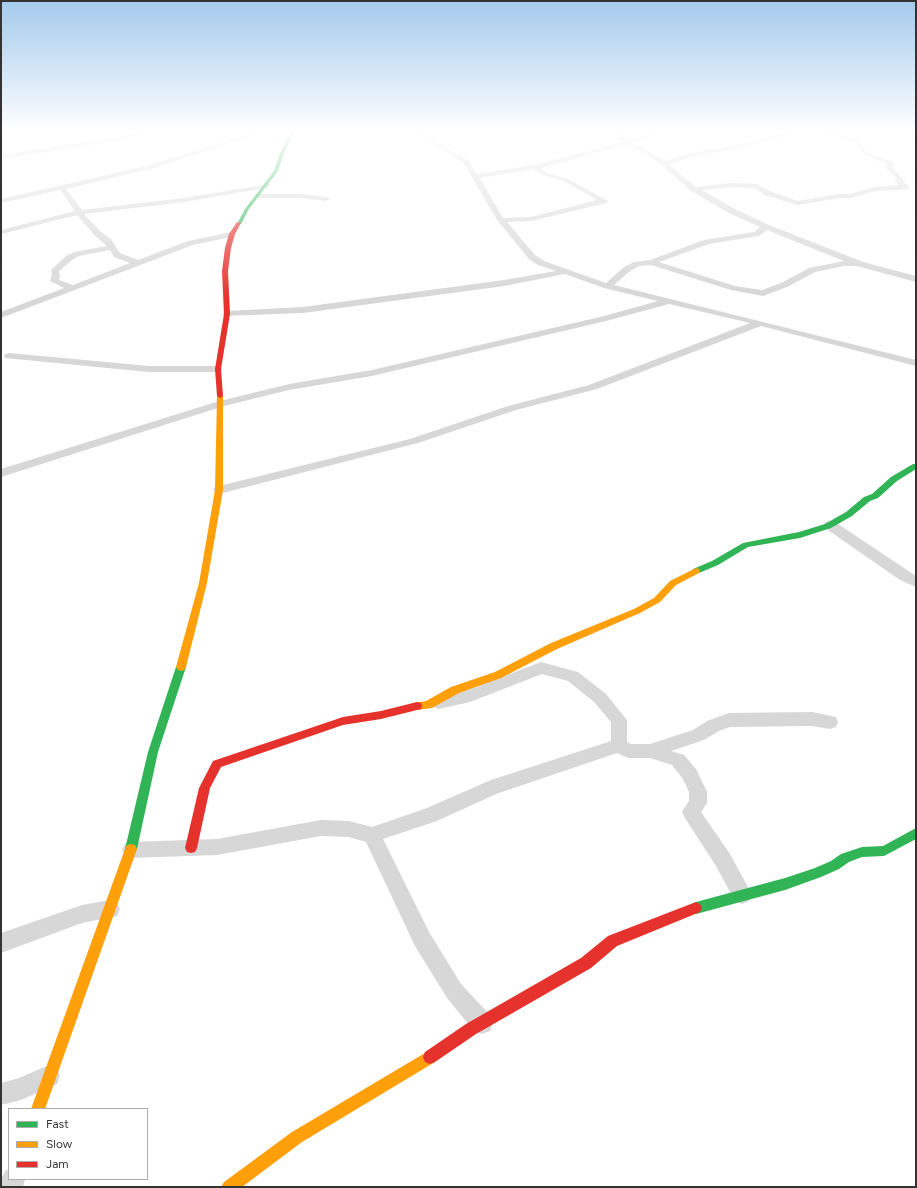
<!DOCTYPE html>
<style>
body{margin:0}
#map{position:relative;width:917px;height:1188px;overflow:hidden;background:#fff;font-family:Figtree,sans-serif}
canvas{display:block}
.frame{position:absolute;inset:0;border:2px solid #333;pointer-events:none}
.legend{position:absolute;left:8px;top:1108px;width:140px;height:72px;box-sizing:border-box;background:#fff;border:1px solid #adadad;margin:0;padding:5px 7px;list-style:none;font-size:12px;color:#333}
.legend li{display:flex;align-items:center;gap:8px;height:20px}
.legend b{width:20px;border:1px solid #adadad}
</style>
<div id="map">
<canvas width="917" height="1188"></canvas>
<div class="frame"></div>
<ul class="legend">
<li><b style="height:5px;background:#30b455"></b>Fast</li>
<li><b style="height:5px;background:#ff9f0a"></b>Slow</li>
<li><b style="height:5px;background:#e5322d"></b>Jam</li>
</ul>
</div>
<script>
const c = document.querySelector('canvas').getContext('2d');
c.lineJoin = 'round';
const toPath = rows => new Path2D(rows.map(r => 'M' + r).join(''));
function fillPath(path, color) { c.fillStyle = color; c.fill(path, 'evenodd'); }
fillPath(toPath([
 [141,132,153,132,100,144,1,159,1,155,100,140,141,132],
 [255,132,264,132,154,168,66,189,82,210,184,198,269,184,270,186,266,188,184,202,84,214,101,232,111,239,120,253,138,260,188,241,232,232,235,232,235,236,193,245,1,318,1,312,64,288,50,281,52,275,51,270,66,256,74,252,107,246,95,236,77,215,1,234,1,230,75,211,60,190,1,203,1,199,150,165,255,132],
 [110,250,114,257,130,263,73,285,59,280,60,275,59,271,72,260,79,256,110,250],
 [416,132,423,132,439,144,468,160,477,174,534,165,622,142,611,132,618,132,628,141,656,132,665,132,633,143,645,149,665,161,686,154,749,142,790,132,800,132,749,146,688,158,669,165,696,187,731,183,757,184,770,191,798,201,839,194,851,194,874,187,899,185,895,181,897,179,886,168,887,164,865,155,858,148,856,144,843,138,819,132,830,132,846,135,861,142,863,146,869,153,893,162,893,168,903,179,903,181,909,187,908,189,875,191,852,198,839,198,798,205,764,195,755,188,731,187,702,190,735,209,769,225,863,262,916,276,916,282,857,266,844,266,815,272,787,287,763,296,731,290,651,265,639,266,630,271,614,285,916,360,916,366,761,326,597,389,516,410,418,443,219,494,215,493,213,490,215,487,410,439,508,406,589,385,750,323,669,304,606,321,372,376,289,390,224,406,1,477,1,469,216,402,289,384,372,370,604,316,658,301,604,288,565,274,504,286,303,313,224,316,222,314,227,311,303,307,504,280,556,271,538,265,529,259,497,220,463,162,435,146,416,132],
 [626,145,641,151,662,165,691,191,729,213,760,227,754,232,704,240,650,260,634,262,624,267,606,283,544,261,535,255,507,222,531,221,607,203,608,201,568,179,547,173,540,168,626,145],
 [533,169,543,175,564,181,597,200,531,217,503,218,480,178,533,169],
 [767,230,844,261,809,268,781,283,762,290,735,286,659,262,709,244,759,236,767,230],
 [255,194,302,194,326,197,330,199,326,201,302,198,255,198,255,194],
 [9,353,149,366,218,366,223,369,218,372,149,372,5,358,4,356,5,354,9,353],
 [830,521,835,522,916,576,916,587,900,580,825,528,824,525,825,522,830,521],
 [541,662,578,672,606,694,627,720,627,742,631,744,650,744,693,730,707,721,729,713,812,712,836,717,838,722,836,727,830,729,812,726,730,727,719,731,704,740,671,751,684,755,696,769,707,792,707,803,701,812,730,854,749,889,752,895,749,901,742,904,735,901,716,866,685,818,682,812,689,801,689,792,683,779,672,765,650,758,628,758,617,753,496,794,437,821,383,839,429,932,461,984,490,1015,493,1023,490,1031,482,1034,474,1031,447,998,415,946,366,842,349,837,321,836,217,855,131,858,125,856,122,850,125,844,131,842,217,839,321,820,349,821,372,827,427,808,491,780,611,741,611,722,594,702,568,681,542,674,470,702,439,709,433,707,431,703,433,699,468,690,541,662],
 [110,900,117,902,120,909,117,916,82,923,1,953,1,933,82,905,110,900],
 [49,1065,57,1068,60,1076,57,1084,21,1100,1,1105,1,1083,19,1078,49,1065],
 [9,1169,9,1179,25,1179,23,1187,1,1187,1,1179,5,1171,9,1169]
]), '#d7d7d7');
fillPath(toPath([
 [291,132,295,132,284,153,278,171,249,209,241,224,237,224,245,209,274,171,280,153,291,132],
 [913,464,916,464,916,469,897,481,878,498,870,501,852,516,831,528,800,538,748,547,718,565,699,573,696,574,692,571,693,569,712,561,743,543,799,532,825,524,846,512,864,497,872,494,891,477,913,464],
 [181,663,184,664,186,667,158,752,137,849,135,853,131,854,127,853,125,849,148,752,176,667,178,664,181,663],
 [916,828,916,839,884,856,862,857,849,862,839,869,821,877,785,890,696,914,692,912,690,908,692,904,696,902,785,878,815,868,831,861,841,854,862,847,883,846,916,828]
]), '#30b455');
fillPath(toPath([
 [220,394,223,396,223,490,207,583,186,667,184,670,181,671,178,670,176,667,199,583,215,490,217,396,220,394],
 [696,568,699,569,700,571,699,573,676,585,660,602,640,613,557,649,501,678,459,693,432,708,417,710,413,709,412,706,413,703,426,701,451,687,495,672,551,643,634,609,654,598,670,581,696,568],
 [131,844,135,845,137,849,45,1109,31,1109,125,849,127,845,131,844],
 [430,1050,435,1052,437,1057,435,1062,302,1142,242,1187,221,1187,224,1182,292,1132,430,1050]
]), '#ff9f0a');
fillPath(toPath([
 [237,222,241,223,235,234,231,248,228,271,230,314,221,369,223,396,220,398,217,396,215,369,224,314,222,271,225,248,229,234,237,222],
 [417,702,421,703,422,706,421,709,381,719,343,725,221,767,210,788,197,848,195,852,191,853,187,852,185,848,199,788,213,761,343,717,381,711,417,702],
 [696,902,700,904,702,908,700,912,617,946,591,968,476,1034,435,1062,430,1064,425,1062,423,1057,425,1052,466,1024,581,958,608,936,696,902]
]), '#e5322d');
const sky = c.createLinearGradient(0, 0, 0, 298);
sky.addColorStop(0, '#a3caec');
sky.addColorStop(0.44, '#fff');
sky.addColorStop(1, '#ffffff00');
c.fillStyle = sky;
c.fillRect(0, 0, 917, 298);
</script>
